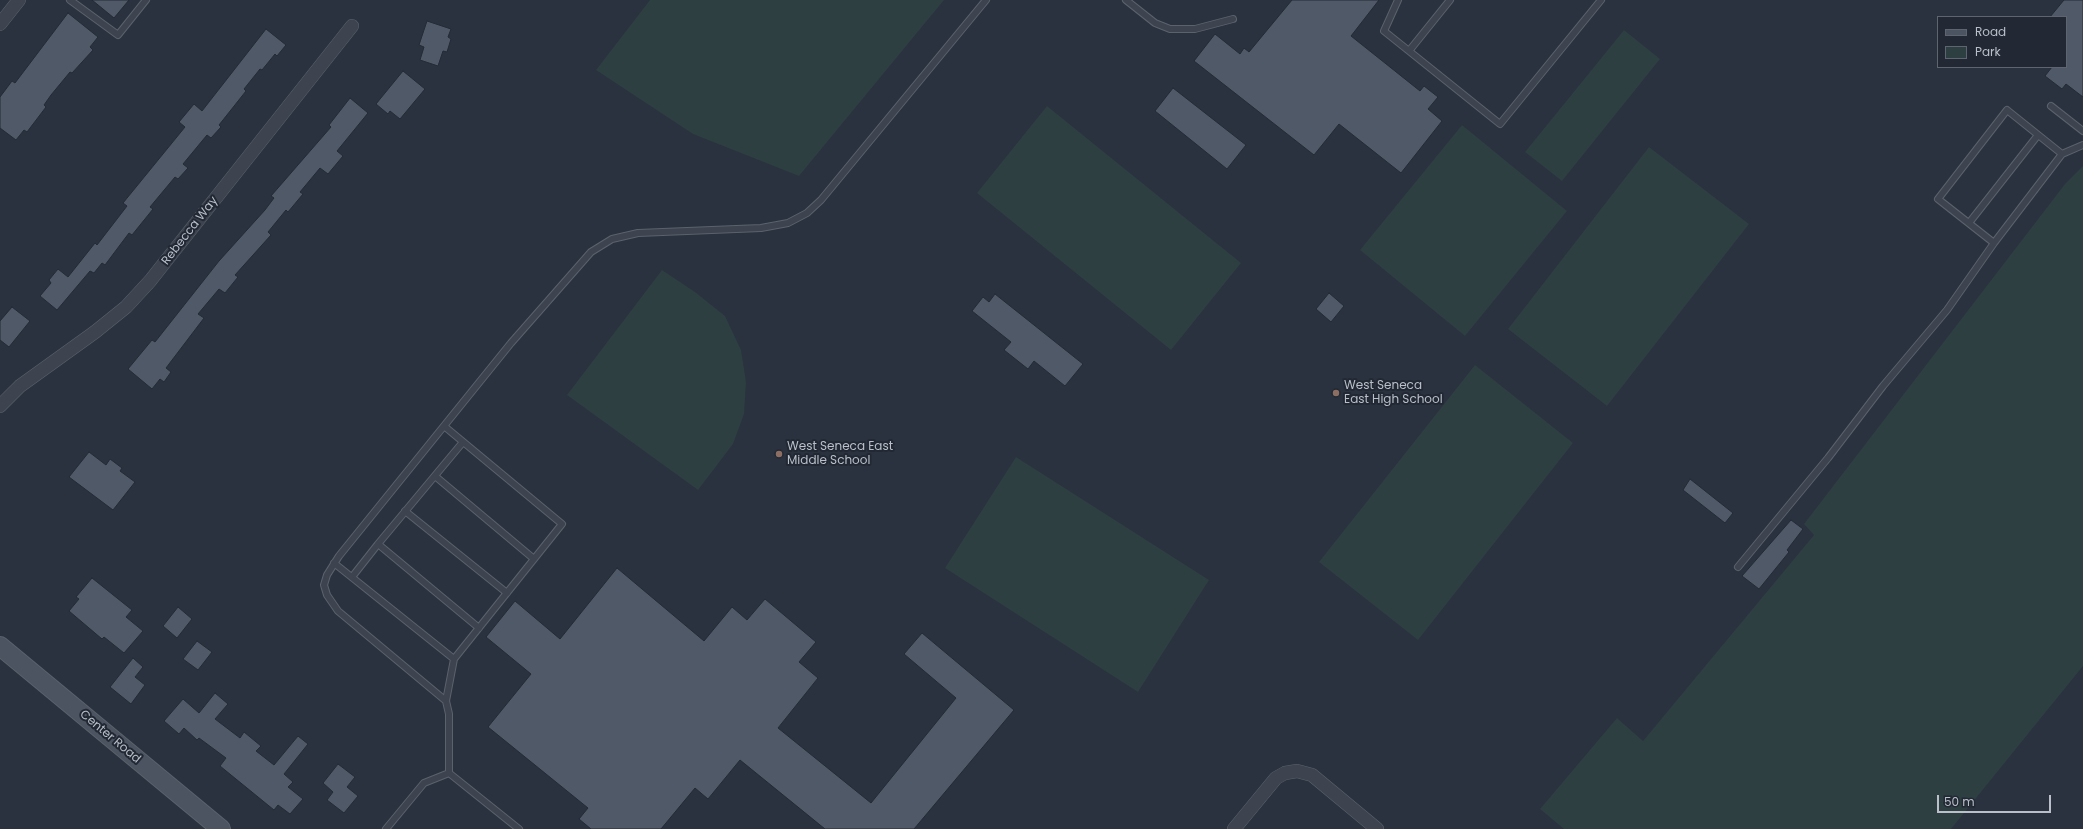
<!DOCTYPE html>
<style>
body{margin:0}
#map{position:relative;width:2083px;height:829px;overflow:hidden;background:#2a323f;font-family:Poppins,sans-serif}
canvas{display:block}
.legend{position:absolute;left:1937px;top:16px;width:130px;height:52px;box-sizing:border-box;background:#222934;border:1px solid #5f6570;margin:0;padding:5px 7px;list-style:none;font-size:12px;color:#babfc9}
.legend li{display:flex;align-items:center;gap:8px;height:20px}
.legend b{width:20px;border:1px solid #5f6570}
.scale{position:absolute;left:1937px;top:795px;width:114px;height:18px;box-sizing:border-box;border:2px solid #babfc9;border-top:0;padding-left:5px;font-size:12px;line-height:14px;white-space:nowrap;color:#babfc9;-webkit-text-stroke:3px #222934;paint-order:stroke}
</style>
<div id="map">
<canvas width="2083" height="829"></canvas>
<ul class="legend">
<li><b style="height:5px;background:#4c5361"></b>Road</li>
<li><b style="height:11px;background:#2d3f41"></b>Park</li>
</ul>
<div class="scale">50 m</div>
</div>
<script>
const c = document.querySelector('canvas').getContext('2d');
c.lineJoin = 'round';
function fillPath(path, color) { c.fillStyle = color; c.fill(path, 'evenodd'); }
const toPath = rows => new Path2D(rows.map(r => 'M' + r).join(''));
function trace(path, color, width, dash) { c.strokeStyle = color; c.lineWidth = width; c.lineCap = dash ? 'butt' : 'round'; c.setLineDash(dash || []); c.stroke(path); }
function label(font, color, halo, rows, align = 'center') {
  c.font = font + ' Poppins,sans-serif'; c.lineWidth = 4; c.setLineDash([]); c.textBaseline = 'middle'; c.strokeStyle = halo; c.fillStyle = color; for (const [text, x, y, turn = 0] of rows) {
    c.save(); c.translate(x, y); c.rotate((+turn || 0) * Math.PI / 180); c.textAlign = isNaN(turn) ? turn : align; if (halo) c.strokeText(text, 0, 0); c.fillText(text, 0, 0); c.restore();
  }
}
fillPath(toPath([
 [650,0,944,0,799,176,693,134,596,70],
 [1624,30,1660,59,1562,181,1525,152],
 [1047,106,1241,263,1171,350,977,193],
 [1462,125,1567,211,1465,336,1360,250],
 [1649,147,1749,224,1607,406,1508,329],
 [2083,166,2083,666,1951,829,1564,829,1540,809,1617,718,1643,741,1814,535,1804,524,2065,184],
 [662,270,695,292,725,316,741,350,746,382,744,414,733,444,698,490,567,395],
 [1475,365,1573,443,1418,640,1319,562],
 [1016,457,1209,580,1138,692,945,568]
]), '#2d3f41');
const building = toPath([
 [92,0,129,0,114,18,92,0],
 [1292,0,1379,0,1351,36,1420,91,1424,86,1438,97,1428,109,1442,121,1401,173,1339,124,1314,155,1194,61,1215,34,1240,54,1244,48,1249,52,1292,0],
 [2064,0,2083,0,2083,97,2066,84,2062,89,2045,76,2052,67,2066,67,2066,17,2050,17,2064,0],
 [68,13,98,37,90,47,93,50,72,73,70,72,51,95,44,105,46,107,27,132,24,130,16,140,0,128,0,97,12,81,15,83,68,13],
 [427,21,451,29,448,37,451,39,447,52,443,51,438,66,420,60,424,47,419,45,427,21],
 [266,29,286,45,277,56,275,54,262,70,260,69,244,89,246,91,219,125,221,127,211,138,207,135,183,164,188,168,178,179,175,177,150,207,153,209,132,235,129,233,105,265,102,263,94,273,90,271,57,310,40,296,51,283,49,280,58,269,68,277,95,243,97,245,127,206,123,203,185,127,179,122,194,104,202,111,266,29],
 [403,71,425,89,400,119,390,111,388,114,376,104,403,71],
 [1173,88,1246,145,1227,169,1155,111,1173,88],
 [350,98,368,113,337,151,343,156,328,174,320,168,300,192,303,194,288,212,286,210,268,232,271,235,235,275,238,277,225,293,219,289,198,314,204,318,166,368,171,372,164,382,160,379,152,389,128,369,152,340,155,342,219,261,265,210,274,198,271,196,331,127,329,125,350,98],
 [1329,293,1344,306,1331,322,1316,309,1329,293],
 [995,294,1083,364,1065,386,1034,361,1028,369,1004,350,1011,342,972,311,983,297,989,302,995,294],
 [12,307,30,321,9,347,0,340,0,321,12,307],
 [89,452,106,465,110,459,122,468,120,471,135,482,113,510,69,477,89,452],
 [1690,479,1733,513,1725,523,1683,490,1690,479],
 [1791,520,1803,529,1787,550,1789,552,1759,589,1742,576,1791,520],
 [617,568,704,641,732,607,747,620,765,599,816,642,799,662,818,678,778,728,871,803,956,698,904,654,922,633,1014,710,914,829,825,829,740,760,708,799,695,788,661,829,591,829,579,819,588,808,488,727,531,674,486,637,515,601,560,639,617,568],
 [92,578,132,610,126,617,143,631,124,653,104,637,102,639,69,611,79,599,76,597,92,578],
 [178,607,192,619,177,638,163,626,178,607],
 [197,641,212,652,198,670,183,659,197,641],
 [133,658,143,667,135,677,145,685,131,704,110,687,133,658],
 [215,693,228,704,215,719,240,738,244,732,261,746,256,751,274,765,298,736,308,744,284,774,293,782,288,787,303,799,290,814,278,805,274,810,220,766,226,758,199,738,197,740,184,728,179,734,164,721,183,699,199,713,215,693],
 [338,764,355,777,347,787,358,796,344,813,327,800,333,792,323,783,338,764]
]);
fillPath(building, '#505967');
trace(building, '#242b36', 1);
const lane = toPath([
 [70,0,118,35,146,0],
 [1126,0,1155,23,1170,29,1195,29,1233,19],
 [1398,0,1384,31,1409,51,1450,0],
 [1409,51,1500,124,1601,0],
 [2051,106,2083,131],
 [2062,154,2083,145],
 [1969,223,2038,135],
 [444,426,562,524,454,659,446,701],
 [435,476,534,559],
 [405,511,507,593],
 [378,544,463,442],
 [334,563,454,659],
 [1738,567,1828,458,1883,386,1947,310,1994,243,1938,199,2007,110,2062,154,1994,243],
 [352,577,378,544,479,628],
 [449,773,449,714,446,701,338,611,327,595,324,585,327,575,339,556,511,343,591,252,612,239,638,233,761,228,788,223,807,213,821,200,986,0],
 [449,773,519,829],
 [386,829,424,783,449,773]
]);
const street = toPath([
 [0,24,19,0],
 [0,406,20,386,95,332,126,307,150,281,352,26],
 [1234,829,1276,778,1285,773,1297,771,1312,775,1377,829]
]);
const secondary = toPath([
 [0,646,221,829]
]);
trace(lane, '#5b626c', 8);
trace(street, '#5b626c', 14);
trace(secondary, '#5b626c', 20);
trace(lane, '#3d444f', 6);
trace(street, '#3d444f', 13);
trace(secondary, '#4c5361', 18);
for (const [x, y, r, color] of [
 [1336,393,4,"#8d6e63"],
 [779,454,4,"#8d6e63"]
]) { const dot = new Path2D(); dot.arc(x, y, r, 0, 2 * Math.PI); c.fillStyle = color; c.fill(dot); trace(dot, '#222934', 1.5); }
label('12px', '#babfc9', '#222934', [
 ["Rebecca Way",190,231,-52],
 ["Center Road",110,737,40]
]);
label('12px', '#babfc9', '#222934', [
 ["West Seneca",1344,386],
 ["East High School",1344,400],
 ["West Seneca East",787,447],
 ["Middle School",787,461]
], 'left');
</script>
